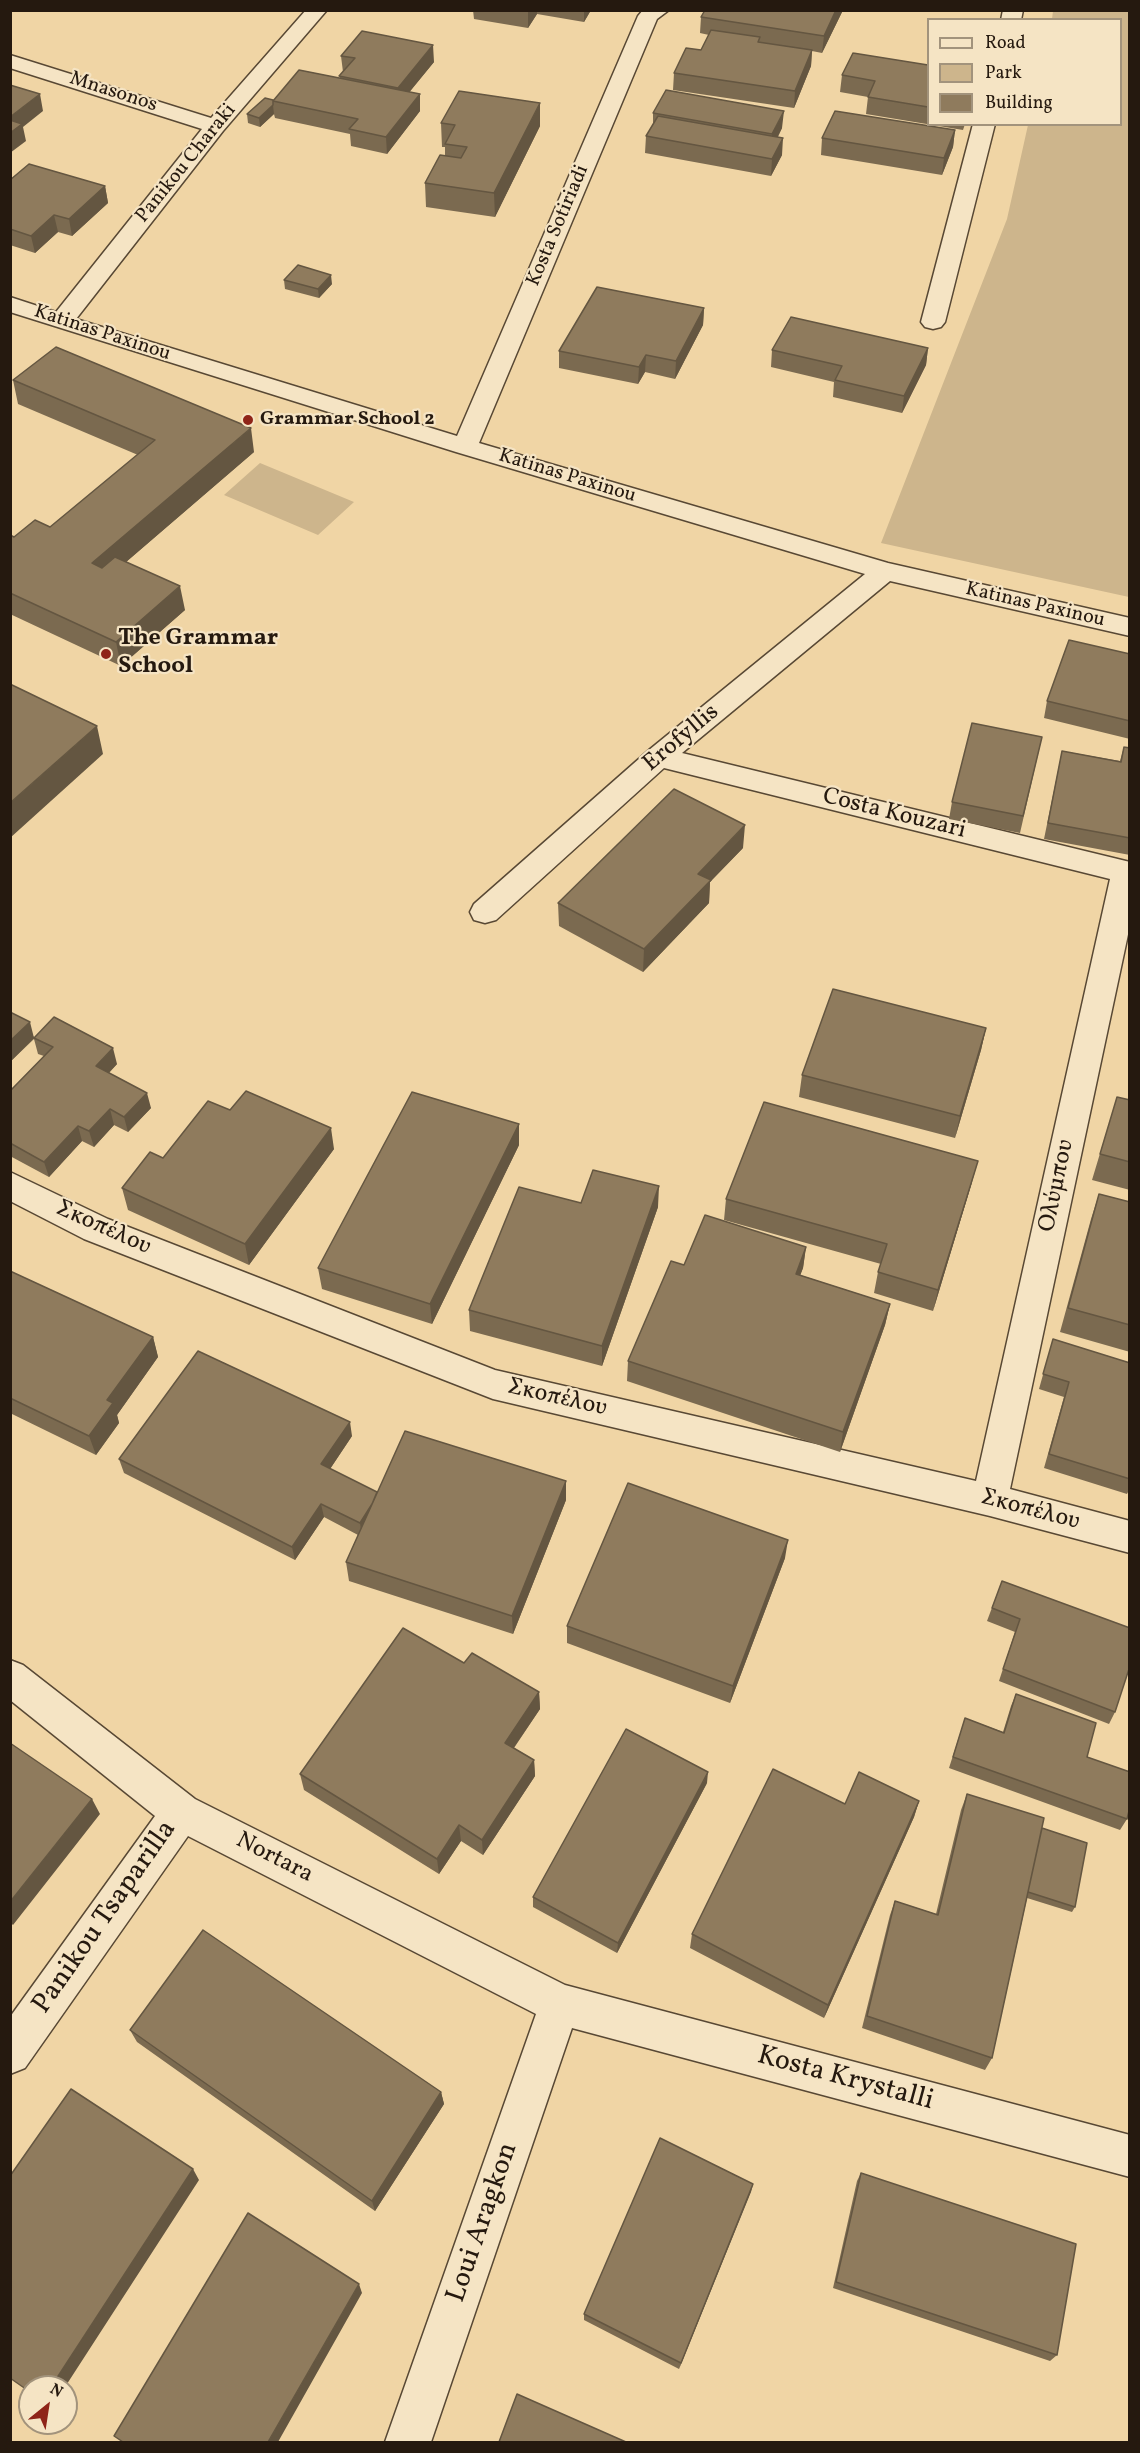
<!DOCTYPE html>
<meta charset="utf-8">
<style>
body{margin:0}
#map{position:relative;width:1140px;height:2453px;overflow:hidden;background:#f0d5a5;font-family:Vollkorn,serif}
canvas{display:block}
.frame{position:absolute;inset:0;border:12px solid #25190f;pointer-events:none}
.legend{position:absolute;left:927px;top:18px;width:195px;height:108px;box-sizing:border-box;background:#f5e4c4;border:2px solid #a2937c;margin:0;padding:8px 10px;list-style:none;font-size:18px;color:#25190f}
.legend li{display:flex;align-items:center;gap:12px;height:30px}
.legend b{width:30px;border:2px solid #a2937c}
.north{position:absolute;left:18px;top:2375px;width:60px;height:60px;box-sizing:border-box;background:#f5e4c4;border:2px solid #a2937c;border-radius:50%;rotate:30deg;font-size:16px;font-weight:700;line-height:24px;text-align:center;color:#25190f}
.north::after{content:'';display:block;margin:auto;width:21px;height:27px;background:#8f2418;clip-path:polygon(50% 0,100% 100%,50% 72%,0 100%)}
</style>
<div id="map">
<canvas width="1140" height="2453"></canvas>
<div class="frame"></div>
<ul class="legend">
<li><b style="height:8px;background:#f5e4c4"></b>Road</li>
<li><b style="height:16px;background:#cdb58c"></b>Park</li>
<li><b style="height:16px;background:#8f7b5d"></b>Building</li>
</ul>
<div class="north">N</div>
</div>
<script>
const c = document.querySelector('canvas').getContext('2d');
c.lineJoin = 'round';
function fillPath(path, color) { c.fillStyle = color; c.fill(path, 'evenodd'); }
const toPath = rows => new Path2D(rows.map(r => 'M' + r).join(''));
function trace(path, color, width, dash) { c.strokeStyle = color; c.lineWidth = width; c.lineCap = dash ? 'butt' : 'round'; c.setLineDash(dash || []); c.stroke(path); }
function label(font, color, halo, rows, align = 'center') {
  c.font = font + ' Vollkorn,serif'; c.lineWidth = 4.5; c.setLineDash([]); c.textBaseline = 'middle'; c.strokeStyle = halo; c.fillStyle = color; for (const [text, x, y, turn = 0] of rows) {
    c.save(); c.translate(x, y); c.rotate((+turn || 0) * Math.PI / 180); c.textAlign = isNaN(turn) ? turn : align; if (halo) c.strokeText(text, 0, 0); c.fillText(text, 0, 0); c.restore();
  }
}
fillPath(toPath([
 [1053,11,1129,11,1129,597,881,543,1007,219,1028,125,1120,124,1120,20,1052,19],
 [260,463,354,502,318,535,224,495]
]), '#cdb58c');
const minor = toPath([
 [306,10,327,10,223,131,76,319,457,436,638,16,643,10,669,10,657,19,479,443,888,563,1130,618,1130,636,890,581,682,753,1130,862,1130,925,1010,1489,1130,1521,1130,1553,990,1516,493,1399,84,1239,10,1201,10,1172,108,1219,495,1370,976,1481,1110,879,664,768,496,920,485,923,474,920,470,912,474,904,649,750,865,574,456,452,10,312,10,297,56,312,202,129,10,68,10,55,211,118,306,10],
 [1003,10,1023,10,1021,20,1001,20,1003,10],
 [973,124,995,124,945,322,941,327,933,329,925,327,921,322,973,124],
 [10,1660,23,1665,195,1799,565,1985,1130,2135,1130,2177,572,2028,431,2442,385,2442,536,2014,188,1836,25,2068,10,2074,10,2017,155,1816,10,1700,10,1660]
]);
trace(minor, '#584834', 3);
fillPath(minor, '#f5e4c4');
fillPath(toPath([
 [473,10,591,10,584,22,537,14,528,28,474,19],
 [705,10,843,10,822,53,812,51,811,66,794,108,673,90,674,73,701,50,709,35,700,33,701,17],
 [341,56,434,62,409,92,420,111,387,154,351,146,350,134,275,118,274,114,260,127,248,123,247,114,273,100,340,78,339,76,343,72],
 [928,65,928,124,965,124,963,130,866,114,868,97,840,92,842,75],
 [653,113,782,128,778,137,782,155,771,176,645,153,646,136,653,124],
 [441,123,540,126,495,217,426,207,425,183,445,156,445,147,442,147],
 [955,130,953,147,942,175,821,155,822,138],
 [10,180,105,186,108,203,72,236,58,232,35,253,10,245],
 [284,280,332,284,319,298,285,289],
 [704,308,703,325,675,379,645,372,638,384,559,368,559,351],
 [928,348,926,365,902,413,833,397,834,382,771,367,772,350],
 [13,380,254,452,126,562,185,610,121,666,10,614,10,535,14,537,50,527,138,455,18,404],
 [1130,654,1130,739,1044,718,1047,701],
 [1042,737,1020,833,949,819,952,802],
 [1124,747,1130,748,1130,855,1044,839,1062,751,1120,761],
 [743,848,710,882,709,903,643,972,559,926,558,903],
 [10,1012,34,1037,117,1064,109,1073,151,1108,128,1132,114,1125,94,1147,82,1141,49,1177,10,1156,10,1090,11,1090,44,1056,38,1054,34,1039,10,1062],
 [986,1028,981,1050,955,1138,799,1097,802,1075],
 [1117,1097,1130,1100,1130,1190,1092,1180],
 [230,1110,334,1149,249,1265,128,1210,122,1188,163,1158],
 [519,1124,519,1145,432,1324,322,1289,318,1268],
 [972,1182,933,1311,874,1293,878,1272,881,1264,724,1220,726,1199],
 [1099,1194,1130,1202,1130,1352,1060,1332,1091,1219],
 [581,1203,658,1207,602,1366,470,1331,469,1310],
 [806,1247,803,1268,800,1275,890,1304,885,1325,840,1452,627,1381,628,1361,684,1265],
 [10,1271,153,1337,158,1357,117,1415,119,1423,96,1455,12,1414,10,1416],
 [1053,1339,1130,1363,1130,1488,1127,1494,1044,1468,1064,1397,1039,1389],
 [352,1436,330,1469,377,1492,566,1500,513,1634,349,1581,346,1562,358,1535,324,1517,295,1560,124,1473,119,1459],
 [785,1558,730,1703,567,1643,567,1626],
 [1002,1581,1115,1712,1109,1724,999,1681,1015,1632,987,1621],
 [464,1663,539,1692,540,1709,514,1748,534,1760,535,1776,483,1855,461,1841,439,1874,304,1790,300,1774],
 [1016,1694,1087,1757,1127,1819,1120,1830,949,1768,965,1718,1003,1732,1011,1706],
 [707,1783,617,1953,533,1907,533,1897],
 [967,1794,1042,1828,1075,1907,1072,1912,1027,1898,992,2058,985,2070,862,2028,890,1915,895,1901,936,1914,961,1810],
 [919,1801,914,1817,824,2018,690,1948,692,1934,845,1804],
 [130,2030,441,2092,444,2104,375,2211,137,2042],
 [861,2173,1057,2355,1050,2361,833,2288,857,2181],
 [753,2184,679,2369,584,2320,584,2314]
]), '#7b6a50');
fillPath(toPath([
 [528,10,537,10,537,14,528,28],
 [584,10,591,10,584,22],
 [836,10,843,10,822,53,824,36],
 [433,45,434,62,399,105,398,88],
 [812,50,811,66,794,108,795,91],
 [40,94,43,111,23,127,26,141,10,153,10,117],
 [420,94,420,111,387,154,386,137],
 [540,103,540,126,495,217,494,193],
 [273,105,274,114,260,127,259,118],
 [784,111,782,128,770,151,772,134],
 [955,130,953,147,942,175,944,158],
 [783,138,782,155,771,176,772,159],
 [105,186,108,203,72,236,69,219],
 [54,215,58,232,35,253,31,236],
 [331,275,332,284,319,298,318,289],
 [704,308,703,325,675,379,676,361],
 [928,348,926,365,902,413,904,396],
 [646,355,645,372,638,384,639,367],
 [251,428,254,452,97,587,92,563],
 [180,586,185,610,121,666,116,642],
 [97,726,103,754,10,838,10,803],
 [745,825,743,848,710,882,709,903,643,972,644,949,698,874],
 [30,1022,34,1038,10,1062,10,1041],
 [986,1028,981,1050,955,1138,960,1116],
 [113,1048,117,1064,100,1082,96,1066],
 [147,1093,151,1108,128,1132,124,1117],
 [110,1109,114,1125,94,1147,89,1131],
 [519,1124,519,1145,432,1324,430,1304],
 [78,1126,82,1141,49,1177,44,1162],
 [331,1128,334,1149,249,1265,245,1244],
 [978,1161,972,1182,933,1311,938,1290],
 [659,1186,658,1207,602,1366,602,1346],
 [806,1247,803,1268,793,1295,796,1274],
 [890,1304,885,1325,840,1452,843,1432],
 [153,1337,158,1357,117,1415,119,1423,96,1455,89,1436,107,1400],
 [350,1422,352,1436,324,1478,321,1464],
 [566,1481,566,1500,513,1634,512,1616],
 [379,1493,362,1537,360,1523],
 [321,1504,324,1517,295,1560,292,1547],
 [788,1540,785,1558,730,1703,733,1686],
 [539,1692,540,1709,506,1759,505,1743],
 [534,1760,535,1776,483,1855,482,1840],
 [708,1772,707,1783,617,1953,618,1943],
 [92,1799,100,1814,13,1925,10,1922,10,1902],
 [919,1801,914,1817,824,2018,828,2005],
 [459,1825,461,1841,439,1874,437,1859],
 [441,2092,444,2104,375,2211,372,2201],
 [193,2169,199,2180,65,2387,51,2387],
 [753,2184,751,2192,679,2369,681,2363],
 [359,2284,362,2293,278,2442,268,2442]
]), '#645641');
const building = toPath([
 [705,10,836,10,824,36,701,17,705,10],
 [711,30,760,37,758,42,812,50,795,91,674,73,686,48,701,50,711,30],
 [362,31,433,45,398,88,339,76,355,58,341,56,362,31],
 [853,53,928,65,928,107,868,97,875,81,842,75,853,53],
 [299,70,420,94,386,137,349,129,358,119,273,101,299,70],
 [10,85,40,94,10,117,10,85],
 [666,90,784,111,772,134,653,113,666,90],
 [459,91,540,103,494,193,425,183,440,155,461,158,467,147,445,144,455,125,441,123,459,91],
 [265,98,273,100,273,105,259,118,247,114,265,98],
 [835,111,955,130,944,158,822,138,835,111],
 [658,116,783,138,772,159,646,136,658,116],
 [10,120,22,124,10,133,10,120],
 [29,164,105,186,69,219,54,215,31,236,10,229,10,180,29,164],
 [298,265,331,275,318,289,284,280,298,265],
 [597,287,704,308,676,361,646,355,639,367,559,351,597,287],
 [791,317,928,348,904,396,835,380,842,366,772,350,791,317],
 [56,347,251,428,92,563,102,568,115,557,180,586,116,642,10,593,10,535,14,537,35,520,50,527,155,440,13,380,56,347],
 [1069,640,1130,654,1130,721,1047,701,1069,640],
 [10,684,97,726,10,803,10,684],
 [972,723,1042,737,1023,816,952,802,972,723],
 [1124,747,1130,748,1130,838,1048,823,1062,751,1121,762,1124,747],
 [674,789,745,825,698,874,711,880,644,949,558,903,674,789],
 [833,989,986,1028,960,1116,802,1075,833,989],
 [10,1012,30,1022,10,1041,10,1012],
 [54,1017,113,1048,96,1066,147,1093,124,1117,110,1109,89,1131,78,1126,44,1162,10,1143,10,1090,11,1090,53,1047,34,1038,54,1017],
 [246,1091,331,1128,245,1244,122,1188,150,1152,163,1158,208,1101,230,1110,246,1091],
 [412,1092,519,1124,430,1304,318,1268,412,1092],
 [1117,1097,1130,1100,1130,1162,1100,1154,1117,1097],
 [764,1102,978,1161,938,1290,878,1272,887,1244,726,1199,764,1102],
 [593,1170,659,1186,602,1346,469,1310,519,1187,581,1203,593,1170],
 [1099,1194,1130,1202,1130,1325,1068,1308,1099,1194],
 [705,1215,806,1247,796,1274,890,1304,843,1432,628,1361,671,1261,684,1265,705,1215],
 [10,1271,153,1337,107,1400,113,1403,89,1436,10,1398,10,1271],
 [1053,1339,1130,1363,1130,1479,1049,1454,1069,1382,1043,1374,1053,1339],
 [198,1351,350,1422,321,1464,377,1492,372,1504,360,1523,321,1504,292,1547,119,1459,198,1351],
 [405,1431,566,1481,512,1616,346,1562,405,1431],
 [628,1483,788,1540,733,1686,567,1626,628,1483],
 [1002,1581,1130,1628,1130,1666,1115,1712,1003,1669,1020,1619,992,1608,1002,1581],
 [403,1628,464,1663,472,1653,539,1692,505,1743,534,1760,482,1840,459,1825,437,1859,300,1774,403,1628],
 [1016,1694,1096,1723,1087,1757,1130,1772,1130,1807,1127,1819,953,1757,965,1718,1004,1733,1016,1694],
 [626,1729,708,1772,618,1943,533,1897,626,1729],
 [10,1743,92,1799,10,1902,10,1743],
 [773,1769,845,1804,859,1772,919,1801,828,2005,692,1934,773,1769],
 [967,1794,1044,1818,992,2058,867,2016,895,1901,938,1915,967,1794],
 [1042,1828,1087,1843,1075,1907,1028,1892,1042,1828],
 [203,1930,441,2092,372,2201,130,2030,203,1930],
 [71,2089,193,2169,51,2387,30,2387,30,2392,10,2378,10,2176,71,2089],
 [660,2138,753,2184,681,2363,584,2314,660,2138],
 [861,2173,1076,2244,1057,2355,836,2282,861,2173],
 [248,2213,359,2284,268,2442,123,2442,114,2436,248,2213],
 [517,2394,626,2442,499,2442,517,2394]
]);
fillPath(building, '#8f7b5d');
trace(building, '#645641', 1.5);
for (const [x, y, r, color] of [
 [248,420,6,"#8f2418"],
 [106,654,6,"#8f2418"]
]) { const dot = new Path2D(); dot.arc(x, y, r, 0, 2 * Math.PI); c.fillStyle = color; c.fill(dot); trace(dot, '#f5e4c4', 2); }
label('20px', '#25190f', '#f5e4c4', [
 ["Mnasonos",113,93,18],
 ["Panikou Charaki",187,164,-51],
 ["Kosta Sotiriadi",559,226,-67],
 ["Katinas Paxinou",102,334,18],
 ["Katinas Paxinou",567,477,17],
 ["Katinas Paxinou",1035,606,13]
]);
label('bold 20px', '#25190f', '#f5e4c4', [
 ["Grammar School 2",260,420]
], 'left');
label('bold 24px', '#25190f', '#f5e4c4', [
 ["The Grammar",118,640],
 ["School",118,668]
], 'left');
label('24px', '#25190f', '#f5e4c4', [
 ["Erofyllis",682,739,-40],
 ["Costa Kouzari",894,815,14],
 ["Ολύμπου",1058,1186,-78],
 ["Σκοπέλου",103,1229,24],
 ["Σκοπέλου",557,1399,13],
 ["Σκοπέλου",1030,1511,15],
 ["Nortara",274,1859,27]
]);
label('28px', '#25190f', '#f5e4c4', [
 ["Panikou Tsaparilla",106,1918,-55],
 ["Kosta Krystalli",845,2080,15],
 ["Loui Aragkon",484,2223,-71]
]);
</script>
